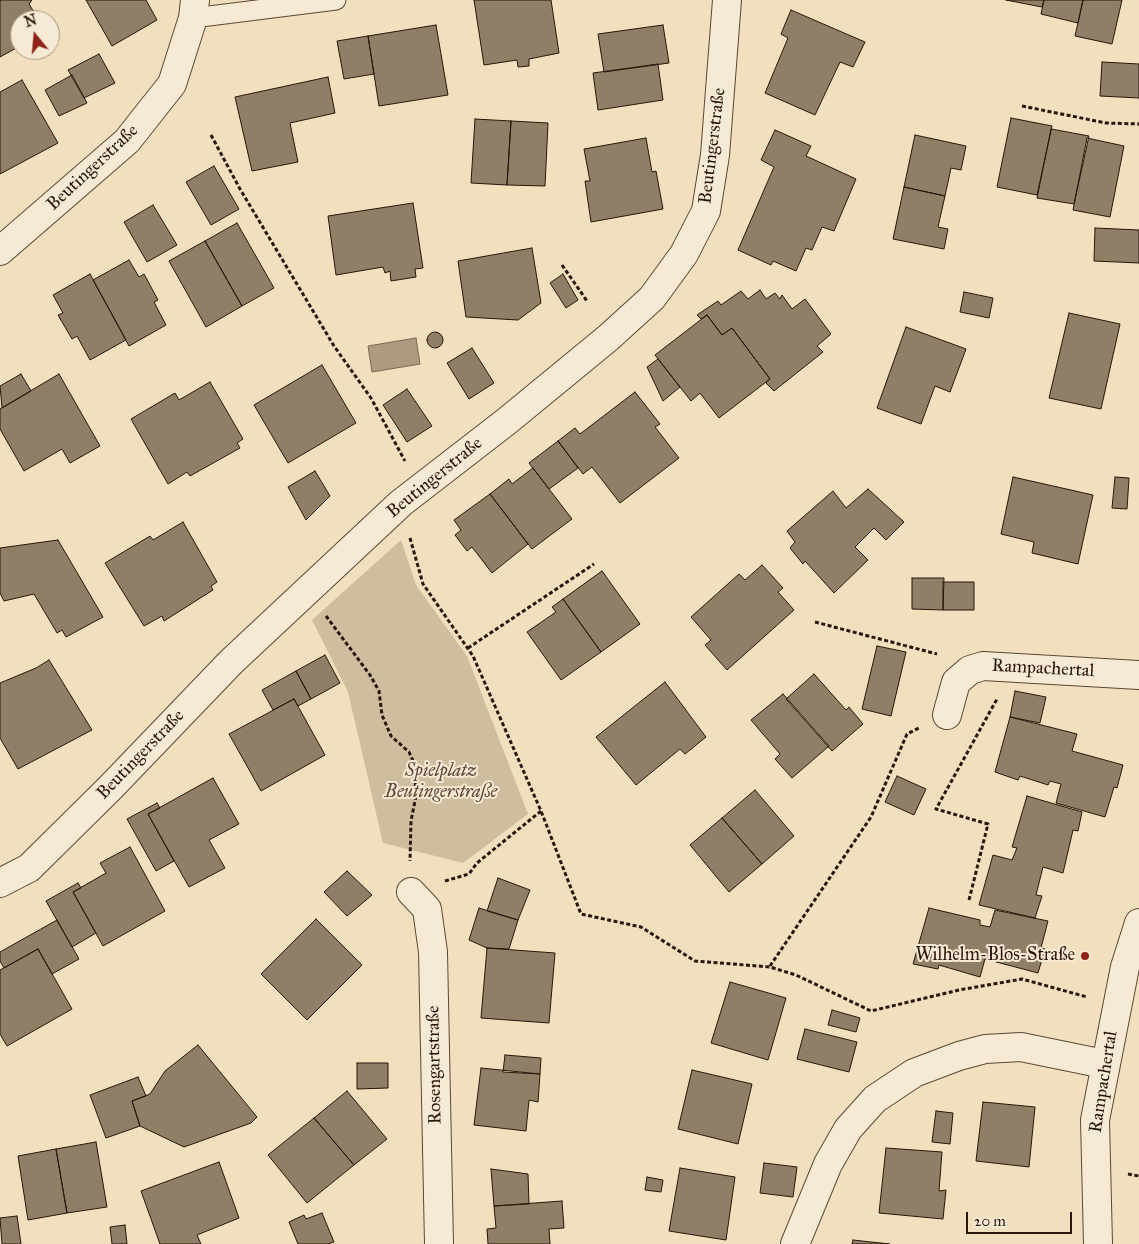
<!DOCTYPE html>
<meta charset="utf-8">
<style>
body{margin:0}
#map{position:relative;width:1139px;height:1244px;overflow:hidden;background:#f1dfbd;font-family:"IM FELL Great Primer",serif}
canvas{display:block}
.north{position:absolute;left:10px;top:10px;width:50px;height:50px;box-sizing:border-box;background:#f6ead4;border:1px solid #a39583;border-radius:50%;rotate:343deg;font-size:14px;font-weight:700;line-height:20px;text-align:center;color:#27160a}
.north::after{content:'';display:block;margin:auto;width:18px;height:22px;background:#8f2418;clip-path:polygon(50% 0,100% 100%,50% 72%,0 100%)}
.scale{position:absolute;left:966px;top:1212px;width:106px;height:22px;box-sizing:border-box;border:2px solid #27160a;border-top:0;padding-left:6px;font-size:15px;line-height:18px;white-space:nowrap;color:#27160a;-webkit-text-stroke:4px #f6ead4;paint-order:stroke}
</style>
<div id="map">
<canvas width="1139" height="1244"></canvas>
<div class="north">N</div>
<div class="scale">20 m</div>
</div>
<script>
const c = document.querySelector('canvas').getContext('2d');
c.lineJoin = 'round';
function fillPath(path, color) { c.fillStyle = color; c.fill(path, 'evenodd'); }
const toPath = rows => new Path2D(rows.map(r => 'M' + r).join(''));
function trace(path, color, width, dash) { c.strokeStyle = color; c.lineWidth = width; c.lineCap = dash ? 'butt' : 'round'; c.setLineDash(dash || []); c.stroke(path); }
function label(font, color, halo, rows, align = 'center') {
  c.font = font + ' "IM FELL Great Primer",serif'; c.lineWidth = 4; c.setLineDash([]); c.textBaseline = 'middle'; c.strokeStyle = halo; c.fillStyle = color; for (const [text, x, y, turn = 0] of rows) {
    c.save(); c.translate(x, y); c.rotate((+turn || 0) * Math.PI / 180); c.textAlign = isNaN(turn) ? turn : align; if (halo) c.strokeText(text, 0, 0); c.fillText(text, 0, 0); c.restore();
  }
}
fillPath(toPath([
 [401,540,416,585,467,656,528,814,463,863,383,843,348,692,312,620]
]), '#cfbd9f');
const water = toPath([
 [416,338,420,364,372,372,368,346,416,338]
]);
fillPath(water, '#ac9b80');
trace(water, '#776651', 1);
const building = toPath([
 [0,0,32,0,29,4,39,20,20,20,20,46,0,57,0,0],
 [86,0,146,0,157,20,112,46,86,0],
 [474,0,551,0,559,53,529,59,529,66,518,67,517,60,484,65,474,0],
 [1006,0,1044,0,1042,7,1006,0],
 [1044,0,1083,0,1078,23,1041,14,1044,0],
 [1083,0,1122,0,1112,44,1075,36,1083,0],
 [791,10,865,42,853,67,840,62,815,115,765,93,788,38,781,34,791,10],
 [436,25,448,95,379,106,368,36,436,25],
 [663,25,669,63,604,72,598,34,663,25],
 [368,36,374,74,344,79,337,41,368,36],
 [99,54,115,83,84,98,68,70,99,54],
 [1102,62,1139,64,1139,98,1100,96,1102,62],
 [658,64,663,100,598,110,593,73,658,64],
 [72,75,87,103,59,116,45,90,72,75],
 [328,77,335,113,290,123,298,162,252,171,235,97,328,77],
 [22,80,58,143,0,174,0,92,22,80],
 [1011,118,1052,126,1037,195,997,187,1011,118],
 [475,119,511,121,507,185,471,183,475,119],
 [511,121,548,123,545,186,507,185,511,121],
 [1051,129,1089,136,1074,204,1037,198,1051,129],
 [775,130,811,146,806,156,856,179,834,231,822,227,812,250,806,248,796,271,773,261,771,265,738,250,774,167,761,160,775,130],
 [915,135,966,146,961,170,951,168,945,196,904,187,915,135],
 [646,138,652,172,656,171,663,209,591,222,585,181,590,181,584,149,646,138],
 [1087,138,1124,146,1110,217,1073,210,1087,138],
 [214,166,239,209,211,225,186,182,214,166],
 [904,187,945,196,938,227,948,229,944,249,893,239,904,187],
 [413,203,423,268,415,269,416,277,391,281,390,271,385,273,383,267,336,275,328,216,413,203],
 [153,205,177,245,147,262,124,222,153,205],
 [237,223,274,288,242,306,205,241,237,223],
 [1095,228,1139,230,1139,263,1094,261,1095,228],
 [205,241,242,306,206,327,169,261,205,241],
 [532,248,541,303,518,320,466,317,458,261,532,248],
 [129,260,139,277,144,274,158,300,154,302,166,325,129,346,93,280,129,260],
 [90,274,126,340,90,360,77,336,72,339,58,315,63,313,53,295,90,274],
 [563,274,578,300,566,308,550,283,563,274],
 [760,290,766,299,775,293,780,299,782,295,792,309,805,299,831,334,817,346,823,352,774,391,766,383,770,379,732,328,722,335,707,315,701,319,697,315,718,301,721,305,741,291,748,299,760,290],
 [964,292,993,298,989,318,960,312,964,292],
 [1069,313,1120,324,1101,409,1049,398,1069,313],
 [707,315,722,335,732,328,770,379,719,418,700,393,691,401,655,355,707,315],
 [906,327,966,349,950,392,935,386,921,424,877,408,906,327],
 '427 340a8 8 0 1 1 16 0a8 8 0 1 1-16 0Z',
 [472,348,494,383,469,399,447,363,472,348],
 [658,359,680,387,663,401,647,367,658,359],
 [322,365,356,423,288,463,254,405,322,365],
 [21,374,31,391,2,408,0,386,21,374],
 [59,374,100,446,70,463,62,449,24,471,0,429,0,409,59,374],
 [210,382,243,439,237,443,240,448,190,476,187,472,168,484,131,419,175,393,179,400,210,382],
 [407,389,432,426,407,442,383,405,407,389],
 [635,392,660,424,655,427,679,458,620,503,592,467,583,474,558,441,575,428,580,434,635,392],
 [558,441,578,468,549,489,529,463,558,441],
 [533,468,572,519,532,549,490,494,509,479,512,484,533,468],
 [315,471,330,496,306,520,288,487,315,471],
 [1013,477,1093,495,1078,564,1032,553,1034,542,1001,534,1013,477],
 [1115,477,1129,478,1127,509,1112,508,1115,477],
 [868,489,904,522,886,540,874,528,855,547,868,560,834,593,805,561,803,564,790,548,795,542,787,531,833,491,846,508,868,489],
 [490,494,528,544,492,573,472,547,467,551,455,535,461,530,454,520,490,494],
 [183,522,217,582,211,586,213,590,164,621,162,616,144,626,105,563,150,536,153,540,183,522],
 [58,540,103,617,66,637,62,630,57,633,34,594,4,601,0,593,0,548,58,540],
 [762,565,783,588,778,592,794,610,727,670,705,645,711,640,691,617,739,574,745,580,762,565],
 [602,571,640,624,601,652,563,599,602,571],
 [912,578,944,578,943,610,912,609,912,578],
 [943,582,974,582,974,610,943,610,943,582],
 [563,599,601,652,561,680,527,632,556,612,552,607,563,599],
 [877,646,906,652,891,716,862,709,877,646],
 [325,655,340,683,311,699,296,671,325,655],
 [49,660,92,730,18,769,0,738,0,683,36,668,49,660],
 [296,671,311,699,298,706,294,699,273,710,262,690,296,671],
 [814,674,846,710,849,707,863,724,832,751,786,699,814,674],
 [665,682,706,737,685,754,680,749,636,785,596,737,665,682],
 [1015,691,1046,697,1040,723,1010,717,1015,691],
 [783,694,829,746,792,778,775,759,780,754,751,720,783,694],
 [294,699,325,755,261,791,229,734,294,699],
 [1010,717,1077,734,1072,751,1123,765,1117,788,1114,787,1105,817,1056,803,1061,784,1050,781,1048,785,1020,776,1018,780,995,772,1010,717],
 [897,776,926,789,914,815,885,802,897,776],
 [213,778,239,824,209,840,225,868,189,887,148,814,213,778],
 [755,790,794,836,762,864,722,818,755,790],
 [1027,796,1082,812,1078,831,1073,830,1063,873,1043,867,1036,895,1042,896,1035,918,979,905,993,855,1012,860,1017,848,1012,847,1027,796],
 [157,803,160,808,148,814,174,861,156,871,127,819,157,803],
 [722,818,762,864,729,892,690,845,722,818],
 [130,847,165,911,103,946,73,892,106,873,100,863,130,847],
 [347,871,372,895,347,916,324,892,347,871],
 [498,878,530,890,518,920,487,911,498,878],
 [78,883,81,888,73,892,96,933,72,947,46,901,78,883],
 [479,908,518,920,509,949,487,948,469,940,479,908],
 [929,908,980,920,980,925,990,927,995,910,1048,921,1041,948,1045,949,1038,973,985,959,980,977,939,965,938,969,913,964,929,908],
 [316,919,362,965,307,1020,261,974,316,919],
 [57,920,79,959,52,974,38,949,4,968,0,961,0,952,57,920],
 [487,948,555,953,549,1023,481,1018,487,948],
 [38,949,72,1009,7,1046,0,1034,0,970,38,949],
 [730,982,786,998,768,1060,711,1043,730,982],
 [832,1010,860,1018,856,1032,828,1025,832,1010],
 [805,1029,857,1042,849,1072,797,1059,805,1029],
 [198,1045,257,1117,251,1123,184,1147,140,1126,132,1101,150,1094,165,1071,198,1045],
 [505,1055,541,1058,540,1074,503,1072,505,1055],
 [357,1063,388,1063,388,1088,357,1089,357,1063],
 [481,1068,540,1074,538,1102,529,1100,526,1131,474,1125,481,1068],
 [692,1070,752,1084,738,1144,678,1129,692,1070],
 [138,1077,146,1096,132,1101,140,1126,106,1138,90,1095,138,1077],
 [347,1091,387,1139,354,1165,314,1118,347,1091],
 [983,1102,1035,1107,1029,1167,976,1161,983,1102],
 [936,1111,953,1113,950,1144,932,1142,936,1111],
 [314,1118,354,1165,307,1203,268,1155,314,1118],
 [96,1142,107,1207,67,1213,56,1149,96,1142],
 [886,1148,942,1152,939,1191,946,1190,943,1219,879,1213,886,1148],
 [56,1149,67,1213,28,1220,18,1156,56,1149],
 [219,1162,239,1218,197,1235,201,1244,160,1244,141,1191,219,1162],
 [764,1163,797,1167,793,1197,760,1193,764,1163],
 [680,1168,735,1177,726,1240,669,1231,680,1168],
 [491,1169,528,1174,529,1204,494,1206,491,1169],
 [647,1177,663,1180,661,1192,645,1190,647,1177],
 [562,1201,564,1228,549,1229,550,1244,488,1244,487,1229,496,1228,494,1206,562,1201],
 [322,1213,334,1242,328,1244,298,1244,289,1222,304,1215,306,1219,322,1213],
 [17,1216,21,1244,2,1244,0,1218,17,1216],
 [125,1225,127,1244,112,1244,110,1227,125,1225],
 [853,1240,890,1244,852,1244,853,1240]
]);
fillPath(building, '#907f67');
trace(building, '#27160a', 1);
const lane = toPath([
 [193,18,336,0]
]);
const street = toPath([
 [0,251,127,141,172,84,193,18,195,0],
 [947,715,956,682,970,670,983,666,1139,675],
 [0,883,29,868,110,788,231,662,401,503,507,421,608,338,652,298,684,254,706,211,715,155,727,0],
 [411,892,427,909,433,952,439,1244],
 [795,1244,828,1164,848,1129,875,1099,914,1073,959,1056,985,1049,1021,1047,1104,1064],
 [1098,1244,1095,1120,1125,967,1139,923]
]);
trace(lane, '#5a4837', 21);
trace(street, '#5a4837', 30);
trace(toPath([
 [1022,106,1106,123,1139,124],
 [211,135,240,189,334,346,371,398,405,461],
 [562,265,587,301],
 [410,538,423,584,473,656,541,811,581,914,641,927,695,961,770,967,796,975,871,1011,959,990,1022,979,1087,997],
 [326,616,370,675,379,691,382,715,391,736,409,752,414,763,416,796,411,821,410,861],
 [815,622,937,654],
 [468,648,594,564],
 [445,881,469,874,477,863,541,811],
 [969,900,988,824,936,809,997,699],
 [770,966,871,817,907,734,919,728],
 [1128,1174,1139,1176]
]), '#27160a', 3, [4, 2.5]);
trace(lane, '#f6ead4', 19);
trace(street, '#f6ead4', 28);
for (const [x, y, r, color] of [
 [1085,956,5,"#8f2418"]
]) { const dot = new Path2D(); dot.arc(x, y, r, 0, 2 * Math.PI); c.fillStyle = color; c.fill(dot); trace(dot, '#f6ead4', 2); }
label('18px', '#27160a', '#f6ead4', [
 ["Beutingerstraße",713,146,-83],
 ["Beutingerstraße",93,168,-43],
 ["Beutingerstraße",435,478,-39],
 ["Rampachertal",1043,669,3],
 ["Beutingerstraße",141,755,-46],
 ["Rosengartstraße",435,1065,-91],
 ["Rampachertal",1104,1082,-81]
]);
label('italic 18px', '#594837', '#f6ead4', [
 ["Spielplatz",441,772],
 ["Beutingerstraße",441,793]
]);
label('18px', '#27160a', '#f6ead4', [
 ["Wilhelm-Blos-Straße",1075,956]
], 'right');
</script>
